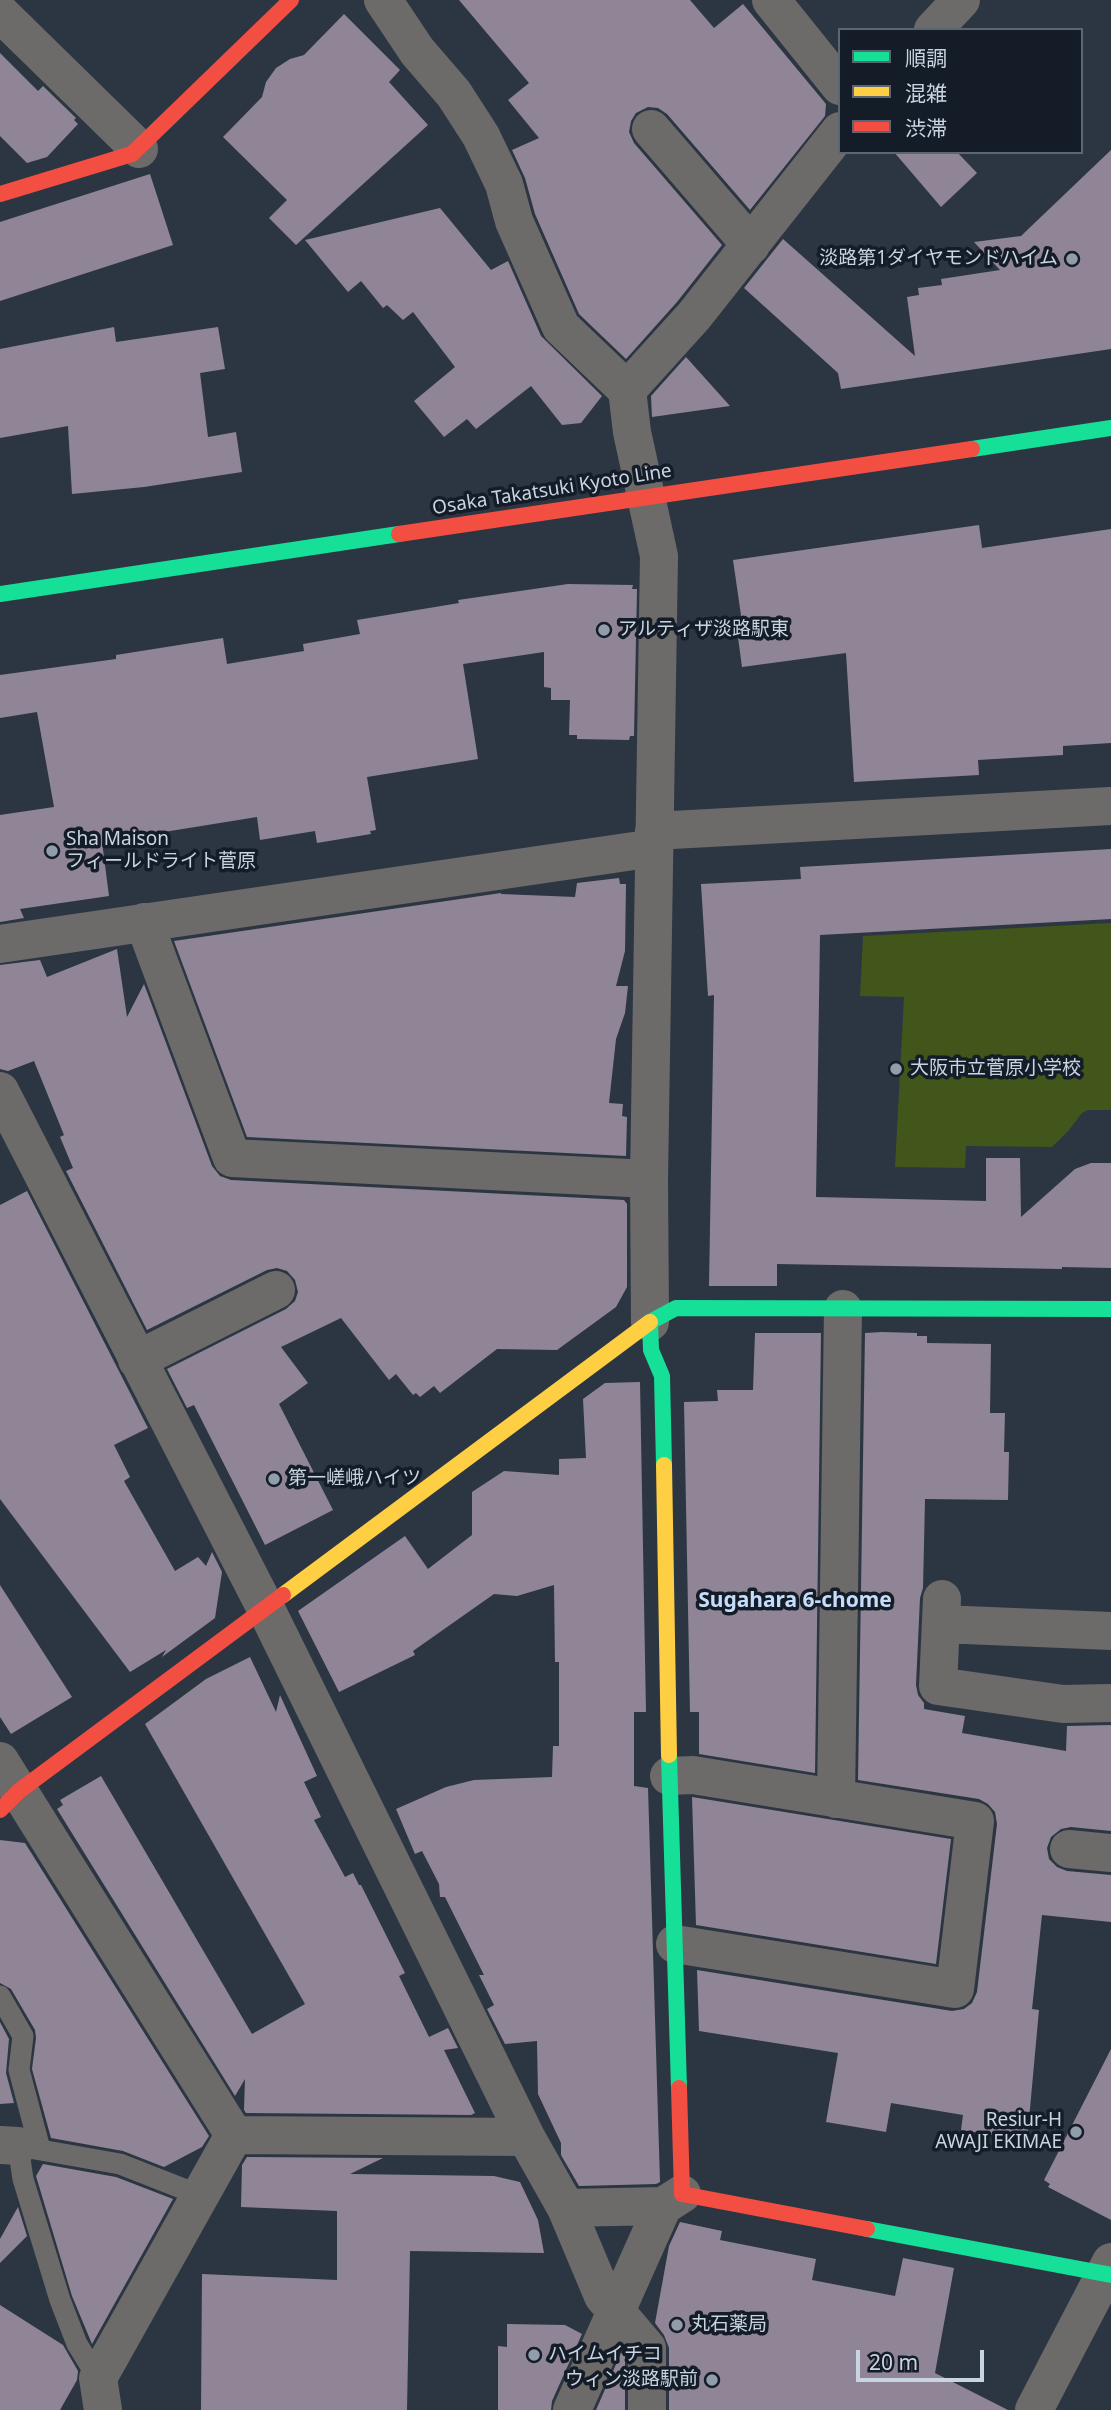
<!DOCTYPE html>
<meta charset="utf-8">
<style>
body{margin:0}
#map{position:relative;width:1111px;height:2410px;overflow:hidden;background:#2c3643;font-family:"Noto Sans","Noto Sans JP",sans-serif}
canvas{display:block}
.legend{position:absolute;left:838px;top:28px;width:245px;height:126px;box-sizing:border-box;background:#141c27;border:2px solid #5c6672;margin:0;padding:9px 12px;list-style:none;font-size:21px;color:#c9d4e3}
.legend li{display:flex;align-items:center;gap:14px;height:35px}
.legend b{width:35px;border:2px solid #5c6672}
.scale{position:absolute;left:856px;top:2350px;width:128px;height:32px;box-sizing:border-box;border:4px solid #c9d4e3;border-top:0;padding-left:9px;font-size:21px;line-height:24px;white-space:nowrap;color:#c9d4e3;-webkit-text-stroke:5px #141c27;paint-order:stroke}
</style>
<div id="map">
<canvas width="1111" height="2410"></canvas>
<ul class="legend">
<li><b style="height:9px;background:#16e098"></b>順調</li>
<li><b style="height:9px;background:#ffcf43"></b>混雑</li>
<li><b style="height:9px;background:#f24e42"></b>渋滞</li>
</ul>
<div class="scale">20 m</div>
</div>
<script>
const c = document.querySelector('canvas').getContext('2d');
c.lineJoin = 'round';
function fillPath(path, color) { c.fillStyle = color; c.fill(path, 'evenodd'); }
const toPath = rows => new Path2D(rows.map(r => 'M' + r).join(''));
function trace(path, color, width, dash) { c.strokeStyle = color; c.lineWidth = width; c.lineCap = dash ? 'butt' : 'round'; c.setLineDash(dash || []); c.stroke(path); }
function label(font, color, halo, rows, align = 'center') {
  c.font = font + ' "Noto Sans","Noto Sans JP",sans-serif'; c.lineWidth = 7; c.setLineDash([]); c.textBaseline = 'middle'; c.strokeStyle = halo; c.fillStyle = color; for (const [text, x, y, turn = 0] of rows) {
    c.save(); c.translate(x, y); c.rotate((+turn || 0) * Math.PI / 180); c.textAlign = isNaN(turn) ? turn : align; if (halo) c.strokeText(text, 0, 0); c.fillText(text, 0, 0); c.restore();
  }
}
fillPath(toPath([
 [1111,923,1111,1110,1088,1110,1082,1113,1069,1130,1052,1147,966,1146,965,1168,895,1167,904,997,860,996,863,936]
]), '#42551a');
fillPath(toPath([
 [459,0,690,0,714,28,743,4,826,104,825,116,750,210,667,114,658,108,648,107,636,113,631,121,629,132,634,143,722,245,677,302,626,359,579,314,535,214,525,178,512,150,539,138,508,100,529,83],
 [344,14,400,70,389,82,428,125,296,245,269,218,287,200,223,137,262,97,266,82,276,68,290,59,304,55],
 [0,53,38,91,43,86,76,118,74,120,78,124,47,157,27,163,0,136],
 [1111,150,1111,349,841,389,838,373,744,288,783,239,915,356,907,297,919,295,918,288,942,285,941,279,1000,270,974,242,1021,236],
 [894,152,957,152,977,173,941,207],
 [150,174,173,245,0,301,0,222],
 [440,208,491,270,508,261,541,336,602,396,581,423,562,425,531,386,476,429,467,419,444,437,414,401,455,367,413,312,403,320,387,305,383,308,361,281,348,292,305,240],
 [114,327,116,342,218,327,225,369,200,373,208,437,236,432,242,472,144,487,72,494,68,426,0,438,0,349],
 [686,357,730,406,652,417,651,396],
 [979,525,982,548,1111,529,1111,743,1063,746,1063,755,978,760,979,775,854,782,846,653,742,667,737,630,743,629,733,560],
 [568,584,633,585,632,589,637,589,634,736,630,736,629,740,577,739,577,735,569,735,570,700,551,700,551,688,544,687,544,652,463,664,478,759,367,777,376,830,370,831,371,834,317,843,315,831,260,840,257,817,102,842,109,896,20,909,24,918,0,922,0,815,54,807,37,712,0,718,0,675,116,659,116,655,223,638,227,664,304,651,303,644,360,634,357,620,459,603,458,600],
 [1111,849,1111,919,820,935,816,1197,986,1201,986,1158,1020,1158,1021,1217,1075,1169,1091,1163,1111,1163,1111,1268,1062,1267,1062,1269,777,1264,777,1286,709,1286,714,995,708,996,701,884,801,879,800,867],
 [619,878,620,884,626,884,625,951,616,986,628,986,625,1013,616,1039,609,1103,623,1104,622,1116,627,1117,626,1156,247,1137,174,941,501,893,501,894,575,897,577,883],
 [117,949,127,1017,144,984,212,1166,220,1176,231,1180,624,1200,627,1204,627,1287,616,1307,557,1350,497,1349,440,1393,434,1386,420,1397,416,1393,413,1395,396,1374,389,1380,341,1318,281,1347,308,1383,279,1404,333,1510,265,1545,194,1405,187,1408,167,1369,286,1309,295,1301,298,1292,295,1280,287,1271,277,1268,267,1270,147,1330,66,1171,73,1168,60,1137,64,1135,34,1061,8,1071,0,1069,0,965,40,960,47,977],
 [27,1191,148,1428,114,1445,130,1477,124,1481,175,1571,198,1557,206,1566,212,1552,222,1572,215,1618,162,1657,166,1650,130,1672,0,1499,0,1205],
 [882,1332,917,1333,917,1336,927,1336,927,1343,991,1344,990,1413,1005,1413,1004,1452,1009,1452,1008,1500,925,1499,923,1588,920,1598,916,1685,918,1695,924,1703,924,1709,965,1716,962,1733,1066,1751,1067,1726,1111,1725,1111,1831,1071,1827,1061,1829,1051,1837,1047,1848,1049,1859,1057,1867,1067,1871,1111,1875,1111,1922,1042,1915,1032,2009,1039,2010,1027,2141,961,2130,963,2115,891,2103,886,2132,826,2122,838,2053,699,2031,697,1970,952,2011,964,2009,972,2003,977,1992,997,1824,995,1812,988,1804,979,1799,858,1780,865,1333],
 [755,1333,821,1333,815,1773,699,1754,699,1712,690,1712,684,1402,718,1401,717,1390,753,1390],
 [640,1382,646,1712,634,1712,634,1786,648,1788,660,2182,656,2184,579,2186,561,2155,561,2143,538,2094,537,2041,505,2044,487,2009,494,2005,479,1975,484,1975,445,1897,440,1897,439,1884,422,1851,415,1854,396,1809,446,1787,474,1780,552,1777,553,1746,559,1746,559,1662,555,1662,554,1585,517,1596,494,1594,413,1651,415,1655,339,1692,298,1611,405,1536,428,1569,472,1535,472,1492,504,1471,559,1475,559,1459,586,1458,583,1399,605,1383],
 [0,1585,72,1697,11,1734,0,1717],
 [250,1657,276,1712,280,1695,317,1776,304,1782,321,1817,314,1820,345,1877,353,1873,359,1885,361,1885,405,1973,399,1976,429,2037,448,2028,458,2048,444,2050,475,2113,471,2115,246,2113,244,2110,245,2079,235,2096,57,1809,63,1805,60,1800,101,1776,252,2034,305,2004,145,1724,206,1679],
 [692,1797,951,1839,936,1964,696,1925],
 [0,1840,25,1843,209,2136,202,2147,164,2167,123,2151,51,2138,32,2069,36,2038,35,2030,11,1989,0,1983],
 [0,2022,9,2039,6,2073,14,2103,0,2104],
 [1111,2049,1111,2220,1048,2187,1050,2184,1044,2180],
 [247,2157,383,2158,350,2174,494,2176,520,2182,538,2220,544,2253,410,2251,407,2410,201,2410,202,2274,337,2280,337,2211,241,2207,242,2165],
 [43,2164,116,2177,173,2199,92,2344,72,2296,36,2176],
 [18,2207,27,2236,0,2263,0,2239],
 [680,2222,722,2231,720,2240,816,2259,812,2280,895,2296,903,2258,954,2268,935,2373,1008,2410,669,2410,669,2348,664,2335,655,2323,669,2246],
 [0,2305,63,2345,78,2371,77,2380,60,2410,0,2410],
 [507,2324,565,2325,582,2334,552,2401,551,2410,498,2410,498,2346,507,2347],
 [621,2353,625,2356,625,2410,596,2410]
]), '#908596');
trace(toPath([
 [0,1996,23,2036,19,2070,40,2149],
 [98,2378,77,2344,60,2300,23,2179,18,2146,120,2164,199,2195]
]), '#6d6b69', 21);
trace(toPath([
 [383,0,417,51,454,94,481,136,504,184,514,221,561,327,627,390],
 [771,0,840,86],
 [0,13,139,149],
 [933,30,961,0],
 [651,129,751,245],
 [654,831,1111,806],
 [144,922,232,1158,649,1179],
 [0,944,654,848],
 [0,1091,265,1607,526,2137,566,2208,603,2296,647,2348,647,2410],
 [650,1322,649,1179,659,556,632,432,627,390,694,316,840,131],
 [137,1360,276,1290],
 [942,1599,938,1686,1063,1704,1111,1703],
 [941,1624,1111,1631],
 [0,1761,234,2135,98,2378,103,2410],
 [669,1776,693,1775,975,1821,955,1989,675,1944],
 [836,1799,843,1309],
 [1069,1849,1111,1853],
 [234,2135,526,2137],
 [0,2145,18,2146],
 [566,2208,663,2206,682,2194],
 [572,2410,663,2206],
 [1034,2410,1111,2262]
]), '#6d6b69', 38);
trace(toPath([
 [972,449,1111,428],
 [0,594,399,534],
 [664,1465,662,1376,651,1350,650,1322,676,1308,1111,1309],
 [669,1755,679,2088],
 [867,2229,1111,2275]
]), '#16e098', 16);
trace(toPath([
 [664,1465,669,1755],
 [283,1595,650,1322]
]), '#ffcf43', 16);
trace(toPath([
 [0,194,132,154,291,0],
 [399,534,972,449],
 [0,1810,19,1791,283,1595],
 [679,2088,682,2194,867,2229]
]), '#f24e42', 16);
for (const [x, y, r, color] of [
 [1072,259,7,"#929dab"],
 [604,630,7,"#929dab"],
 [52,851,7,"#929dab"],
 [896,1069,7,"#929dab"],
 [274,1479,7,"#929dab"],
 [1076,2132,7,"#929dab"],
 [677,2325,7,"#929dab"],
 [534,2355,7,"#929dab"],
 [712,2380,7,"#929dab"]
]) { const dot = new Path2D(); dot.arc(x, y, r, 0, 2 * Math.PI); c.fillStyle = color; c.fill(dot); trace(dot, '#141c27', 2.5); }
label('19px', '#c9d4e3', '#141c27', [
 ["淡路第1ダイヤモンドハイム",1058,259,"right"],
 ["アルティザ淡路駅東",618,630],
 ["Sha Maison",66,840],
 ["フィールドライト菅原",66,862],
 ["大阪市立菅原小学校",910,1069],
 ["第一嵯峨ハイツ",288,1479],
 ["Resiur-H",1062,2121,"right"],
 ["AWAJI EKIMAE",1062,2143,"right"],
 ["丸石薬局",691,2325],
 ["ハイムイチコ",548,2355],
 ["ウィン淡路駅前",698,2380,"right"]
], 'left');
label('19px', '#c9d4e3', '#141c27', [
 ["Osaka Takatsuki Kyoto Line",552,490,-9]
]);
label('bold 21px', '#c6dcfb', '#141c27', [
 ["Sugahara 6-chome",795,1601]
]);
</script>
